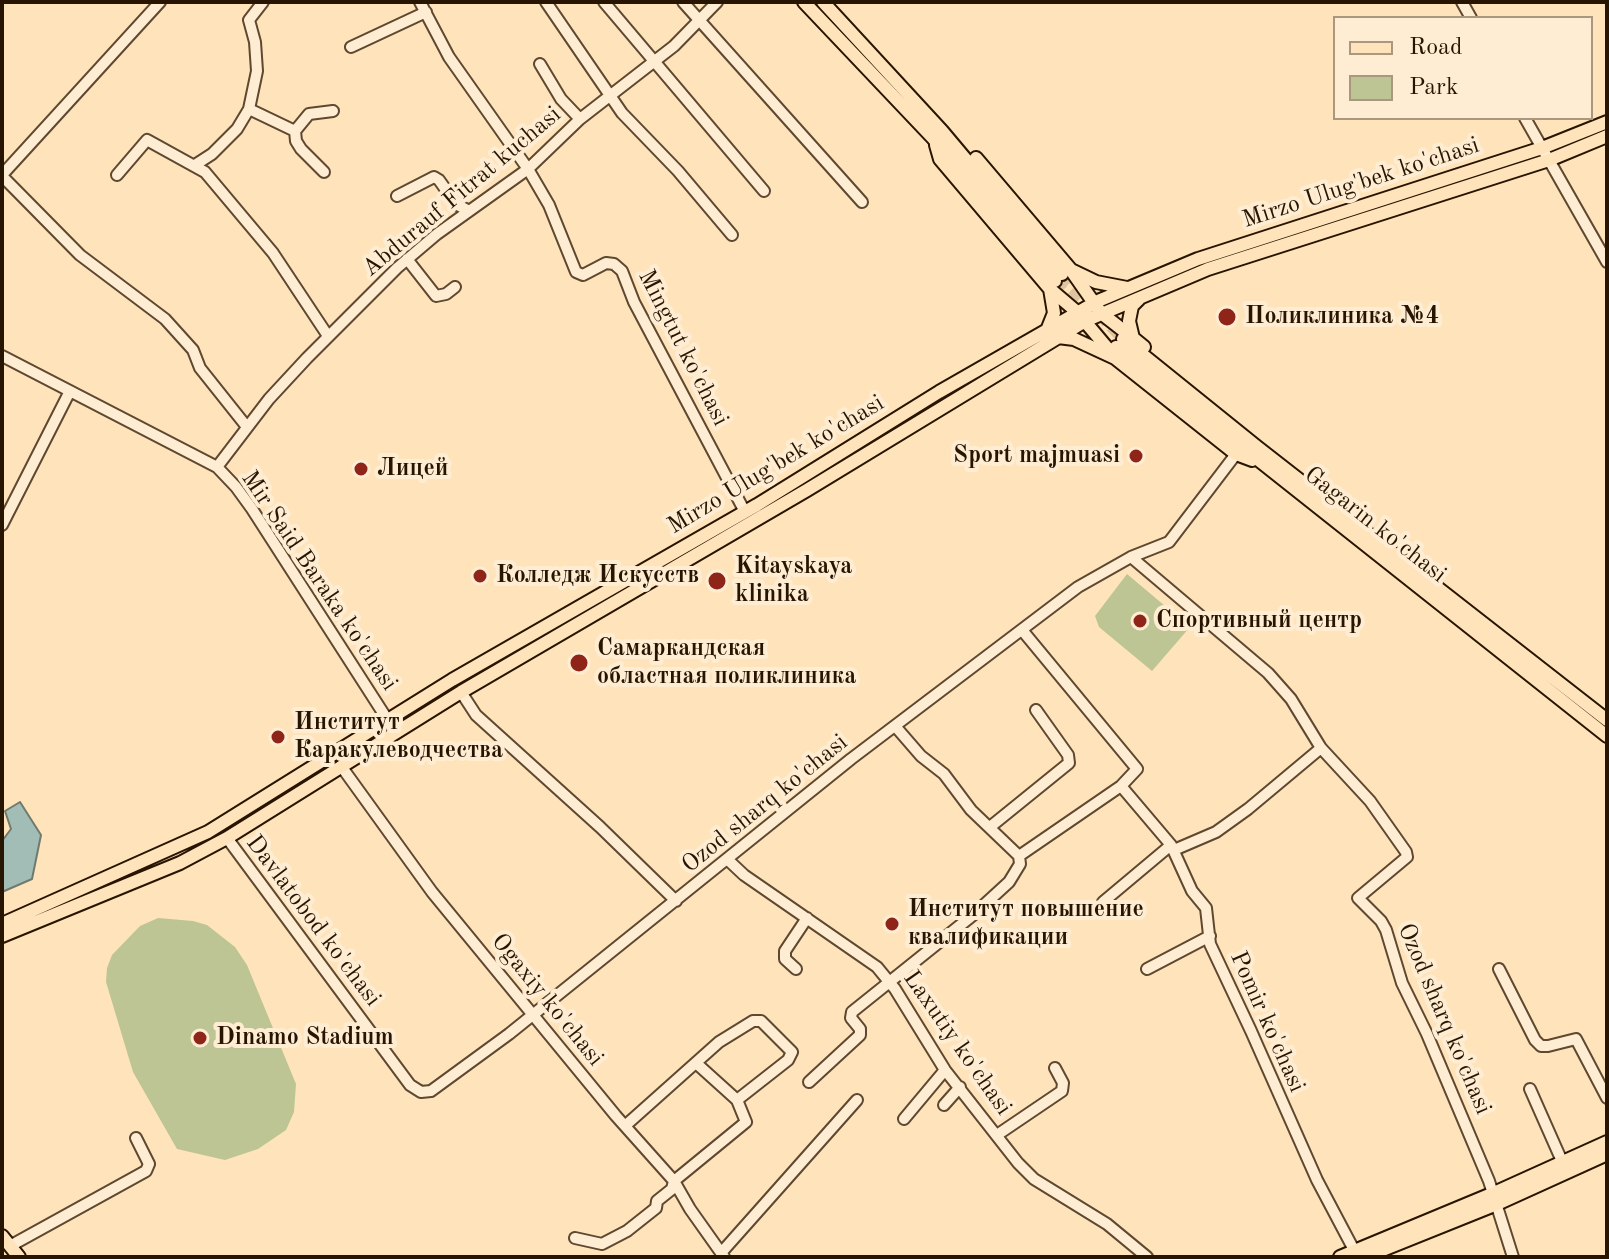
<!DOCTYPE html>
<meta charset="utf-8">
<style>
body{margin:0}
#map{position:relative;width:1609px;height:1259px;overflow:hidden;background:#ffe3bb;font-family:"Old Standard TT",serif}
canvas{display:block}
.frame{position:absolute;inset:0;border:4px solid #281501;pointer-events:none}
.legend{position:absolute;left:1333px;top:16px;width:260px;height:104px;box-sizing:border-box;background:#ffedd3;border:2px solid #a9977f;margin:0;padding:10px 14px;list-style:none;font-size:24px;color:#281501}
.legend li{display:flex;align-items:center;gap:16px;height:40px}
.legend b{width:40px;border:2px solid #a9977f}
</style>
<div id="map">
<canvas width="1609" height="1259"></canvas>
<div class="frame"></div>
<ul class="legend">
<li><b style="height:10px;background:#ffe3bb"></b>Road</li>
<li><b style="height:22px;background:#bcc593"></b>Park</li>
</ul>
</div>
<script>
const c = document.querySelector('canvas').getContext('2d');
c.lineJoin = 'round';
function fillPath(path, color) { c.fillStyle = color; c.fill(path, 'evenodd'); }
const toPath = rows => new Path2D(rows.map(r => 'M' + r).join(''));
function trace(path, color, width, dash) { c.strokeStyle = color; c.lineWidth = width; c.lineCap = dash ? 'butt' : 'round'; c.setLineDash(dash || []); c.stroke(path); }
function label(font, color, halo, rows, align = 'center') {
  c.font = font + ' "Old Standard TT",serif'; c.lineWidth = 8; c.setLineDash([]); c.textBaseline = 'middle'; c.strokeStyle = halo; c.fillStyle = color; for (const [text, x, y, turn = 0] of rows) {
    c.save(); c.translate(x, y); c.rotate((+turn || 0) * Math.PI / 180); c.textAlign = isNaN(turn) ? turn : align; if (halo) c.strokeText(text, 0, 0); c.fillText(text, 0, 0); c.restore();
  }
}
fillPath(toPath([
 [1127,574,1190,627,1152,671,1099,627,1095,616],
 [158,918,193,921,207,925,235,947,247,965,296,1084,294,1112,286,1130,258,1149,225,1160,177,1149,133,1072,106,982,107,968,112,955,140,926]
]), '#bcc593');
const water = toPath([
 [20,802,41,835,32,879,2,892,2,841,11,829,5,811,20,802]
]);
fillPath(water, '#a1bdb6');
trace(water, '#717a6e', 2);
trace(toPath([
 [1062,274,1123,339],
 [1055,281,1079,309]
]), '#dfc49f', 12, [12, 6]);
const minor = toPath([
 [420,2,449,57,528,169,549,205,576,272,583,275,606,263,614,264,622,271,634,302,745,512],
 [546,2,622,113,678,171,732,235],
 [604,2,764,191],
 [683,2,862,202],
 [1462,2,1471,18],
 [351,47,426,12],
 [540,64,561,99,580,119],
 [249,109,295,131,296,141,301,149,324,172],
 [1525,118,1607,262],
 [295,131,309,114,333,111],
 [195,165,212,154,237,129,249,109,257,71,255,42,249,20,263,2],
 [2,175,160,2],
 [117,175,147,140,205,172,273,253,328,336],
 [2,176,80,255,165,319,193,350,200,368,247,427],
 [397,196,434,177,439,180,456,204,469,211],
 [407,259,436,296,446,294,455,287],
 [2,356,217,467,236,487,252,509,396,733],
 [217,467,269,399,307,358,397,268,437,234,528,169,580,119,674,46,717,2],
 [2,525,70,391],
 [1131,557,1268,673,1291,699,1321,748,1370,801,1406,852,1407,857,1358,898,1381,921,1386,930,1402,983,1427,1034,1489,1181,1513,1257],
 [461,692,476,715,600,827,676,901],
 [341,766,432,892,616,1116,674,1181,690,1209,724,1257],
 [1121,786,1171,845,1192,891,1206,908,1210,944,1251,1031,1317,1180,1354,1250],
 [990,827,1069,763,1068,755,1036,710],
 [227,838,410,1085,421,1092,431,1091,509,1034,851,759,1078,587,1131,557,1169,542,1236,454],
 [1174,850,1216,832,1248,809,1321,748],
 [1019,856,1121,786,1137,769,1022,630],
 [727,859,744,875,877,967,895,989,945,1070,1018,1163,1034,1179,1107,1224,1147,1257],
 [1103,902,1171,845],
 [796,969,785,959,785,951,807,918],
 [1147,969,1210,936],
 [1499,969,1535,1040,1541,1046,1548,1046,1576,1039,1607,1098],
 [809,1082,860,1035,860,1029,851,1018,852,1012,973,915,1009,882,1020,864,1019,856,971,810,944,774,921,756,895,726],
 [1530,1089,1565,1168],
 [944,1105,960,1087],
 [904,1119,945,1070],
 [626,1125,719,1042,753,1021,761,1021,792,1052,788,1060,737,1100,696,1063],
 [997,1135,1062,1091,1063,1083,1055,1068],
 [575,1238,602,1244,627,1231,656,1208,657,1201,672,1189,674,1181,746,1122,737,1100],
 [10,1246,146,1171,149,1164,136,1138],
 [721,1253,857,1100]
]);
const major = toPath([
 [804,2,933,138,1055,281],
 [823,2,942,131,1062,274],
 [936,145,940,159,1050,289,1054,313,1048,328],
 [976,158,1071,270,1096,282,1127,288],
 [1073,273,1101,313,1133,338],
 [1050,289,1077,312,1114,356],
 [1139,299,1132,306,1129,321,1133,338,1144,347],
 [1058,337,1074,339,1115,358,1236,454,1252,460],
 [1123,339,1257,447,1607,720],
 [1116,347,1607,736],
 [2,924,208,832,452,680,757,505,939,392,1098,301,1198,259,1542,148,1607,122],
 [2,936,180,863,227,838,461,692,807,490,1085,321,1208,269,1549,160,1607,136],
 [2,1236,19,1257],
 [1340,1257,1494,1193,1607,1142],
 [1365,1257,1497,1204,1607,1154]
]);
trace(minor, '#5e4830', 14);
trace(major, '#281501', 16);
trace(minor, '#ffedd3', 10);
trace(major, '#ffe3bb', 12);
for (const [x, y, r, color] of [
 [1227,317,10,"#8f2418"],
 [1136,456,8,"#8f2418"],
 [361,469,8,"#8f2418"],
 [480,576,8,"#8f2418"],
 [717,581,10,"#8f2418"],
 [1140,621,8,"#8f2418"],
 [579,663,10,"#8f2418"],
 [278,737,8,"#8f2418"],
 [892,924,8,"#8f2418"],
 [200,1038,8,"#8f2418"]
]) { const dot = new Path2D(); dot.arc(x, y, r, 0, 2 * Math.PI); c.fillStyle = color; c.fill(dot); trace(dot, '#ffedd3', 3); }
label('24px', '#281501', '#ffedd3', [
 ["Mirzo Ulug'bek ko'chasi",1361,183,-18],
 ["Abdurauf Fitrat kuchasi",462,192,-40],
 ["Mingtut ko'chasi",683,348,63],
 ["Mirzo Ulug'bek ko'chasi",776,465,-31],
 ["Gagarin ko'chasi",1375,525,38],
 ["Mir Said Baraka ko'chasi",319,581,56],
 ["Ozod sharq ko'chasi",765,804,-39],
 ["Davlatobod ko'chasi",313,921,53],
 ["Ogaxiy ko'chasi",547,1000,51],
 ["Ozod sharq ko'chasi",1444,1019,67],
 ["Pomir ko'chasi",1267,1022,66],
 ["Laxutiy ko'chasi",957,1043,55]
]);
label('bold 24px', '#281501', '#ffedd3', [
 ["Поликлиника №4",1245,317],
 ["Sport majmuasi",1120,456,"right"],
 ["Лицей",377,469],
 ["Kitayskaya",735,567],
 ["klinika",735,595],
 ["Колледж Искусств",496,576],
 ["Спортивный центр",1156,621],
 ["Самаркандская",597,649],
 ["областная поликлиника",597,677],
 ["Институт",294,723],
 ["Каракулеводчества",294,751],
 ["Институт повышение",908,910],
 ["квалификации",908,938],
 ["Dinamo Stadium",216,1038]
], 'left');
</script>
